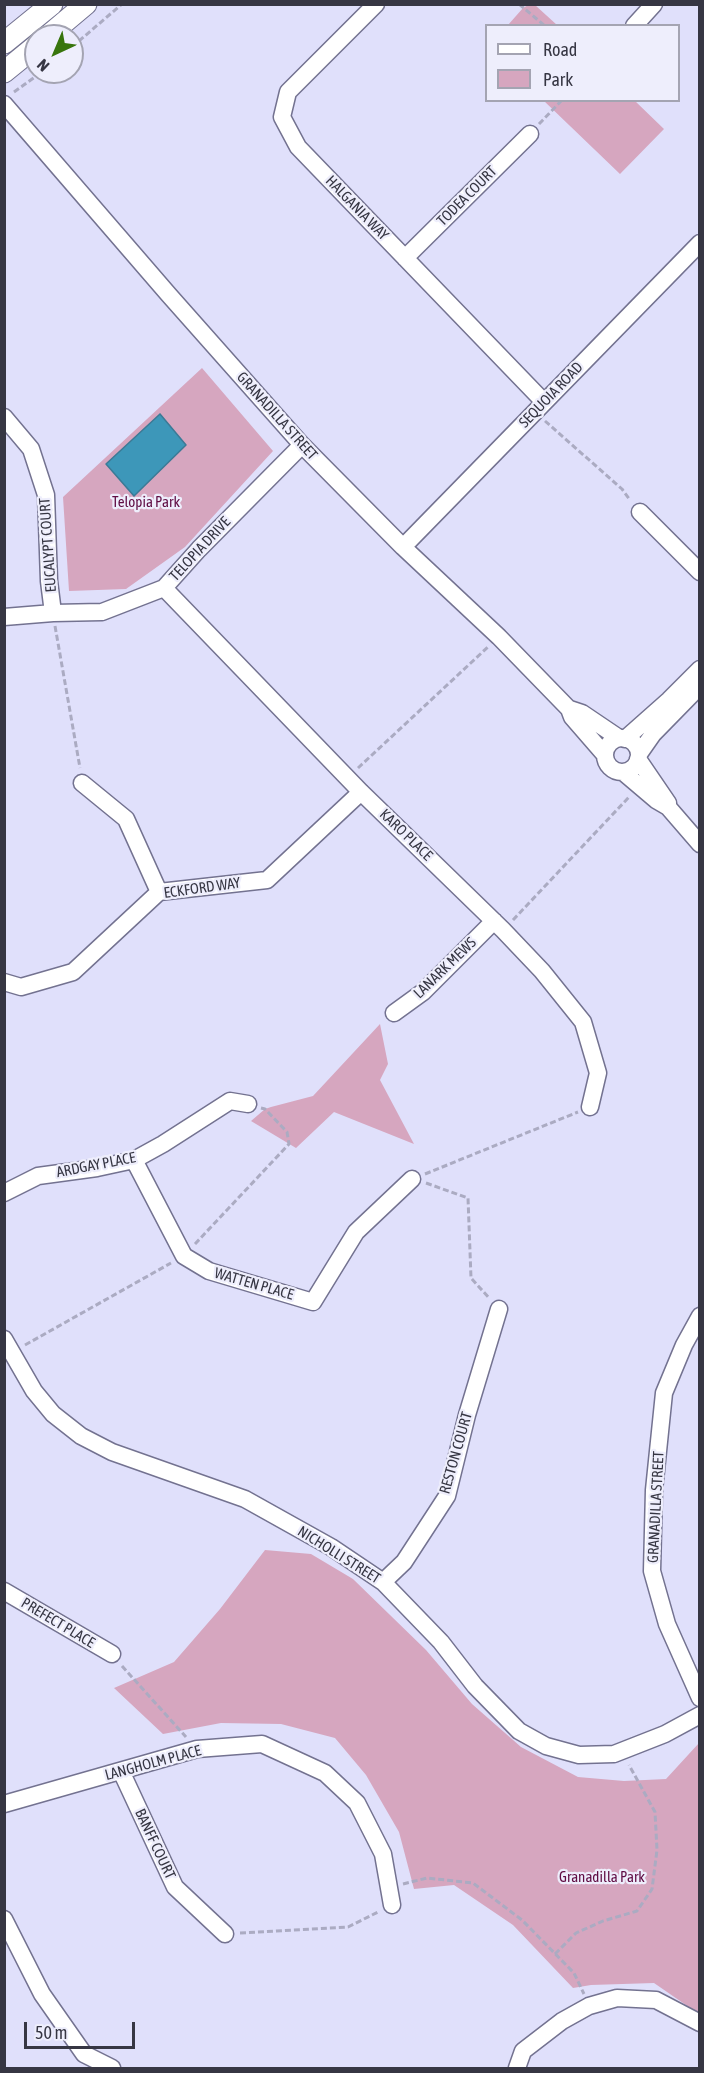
<!DOCTYPE html>
<style>
body{margin:0}
#map{position:relative;width:704px;height:2073px;overflow:hidden;background:#e0e0fb;font-family:"Asap Condensed",sans-serif}
canvas{display:block}
.frame{position:absolute;inset:0;border:6px solid #363643;pointer-events:none}
.legend{position:absolute;left:485px;top:24px;width:195px;height:78px;box-sizing:border-box;background:#eeeefc;border:2px solid #a4a4b2;margin:0;padding:8px 10px;list-style:none;font-size:18px;color:#363643}
.legend li{display:flex;align-items:center;gap:12px;height:30px}
.legend b{width:30px;border:2px solid #a4a4b2}
.north{position:absolute;left:24px;top:24px;width:60px;height:60px;box-sizing:border-box;background:#eeeefc;border:2px solid #a4a4b2;border-radius:50%;rotate:224deg;font-size:16px;font-weight:700;line-height:24px;text-align:center;color:#363643}
.north::after{content:'';display:block;margin:auto;width:21px;height:27px;background:#38750d;clip-path:polygon(50% 0,100% 100%,50% 72%,0 100%)}
.scale{position:absolute;left:24px;top:2022px;width:111px;height:27px;box-sizing:border-box;border:3px solid #363643;border-top:0;padding-left:8px;font-size:18px;line-height:21px;white-space:nowrap;color:#363643;-webkit-text-stroke:4px #eeeefc;paint-order:stroke}
</style>
<div id="map">
<canvas width="704" height="2073"></canvas>
<div class="frame"></div>
<ul class="legend">
<li><b style="height:8px;background:#fff"></b>Road</li>
<li><b style="height:16px;background:#d6a6bf"></b>Park</li>
</ul>
<div class="north">N</div>
<div class="scale">50 m</div>
</div>
<script>
const c = document.querySelector('canvas').getContext('2d');
c.lineJoin = 'round';
function fillPath(path, color) { c.fillStyle = color; c.fill(path, 'evenodd'); }
const toPath = rows => new Path2D(rows.map(r => 'M' + r).join(''));
function trace(path, color, width, dash) { c.strokeStyle = color; c.lineWidth = width; c.lineCap = dash ? 'butt' : 'round'; c.setLineDash(dash || []); c.stroke(path); }
function label(font, color, halo, rows, align = 'center') {
  c.font = font + ' "Asap Condensed",sans-serif'; c.lineWidth = 4.5; c.setLineDash([]); c.textBaseline = 'middle'; c.strokeStyle = halo; c.fillStyle = color; for (const [text, x, y, turn = 0] of rows) {
    c.save(); c.translate(x, y); c.rotate((+turn || 0) * Math.PI / 180); c.textAlign = isNaN(turn) ? turn : align; if (halo) c.strokeText(text, 0, 0); c.fillText(text, 0, 0); c.restore();
  }
}
fillPath(toPath([
 [530,4,535,5,557,25,508,25,523,8],
 [544,101,635,101,664,129,620,174],
 [202,368,273,451,185,547,126,589,69,591,63,497],
 [380,1024,388,1064,380,1080,414,1144,334,1112,296,1148,251,1121,265,1109,271,1107,313,1096],
 [265,1550,311,1554,353,1579,426,1650,472,1704,521,1747,578,1777,624,1781,666,1779,699,1743,699,2014,654,1983,591,1985,573,1988,513,1925,454,1885,414,1889,399,1832,366,1775,335,1738,281,1724,221,1723,163,1734,114,1688,174,1662,220,1609]
]), '#d6a6bf');
const water = toPath([
 [160,414,186,445,134,496,106,464,160,414]
]);
fillPath(water, '#3d97b9');
trace(water, '#3b7a96', 1.5);
const minor = toPath([
 [376,4,288,92,282,117,298,147,544,402],
 [634,26,654,4],
 [4,104,169,295,302,445,403,547,499,637,569,709,572,717,605,755],
 [405,258,530,134],
 [4,417,31,449,46,495,49,581,53,613],
 [640,512,700,572],
 [403,547,700,243],
 [164,588,361,792,503,930,542,971,583,1022,598,1073,590,1107],
 [4,617,53,613,102,612,164,588,199,549,302,445],
 [570,709,582,713,619,738],
 '605 755a17 17 0 1 1 34 0a17 17 0 1 1-34 0Z',
 [625,739,669,700,700,669],
 [639,754,653,734,700,686],
 [638,759,668,803],
 [623,772,656,800,668,807,700,844],
 [82,783,126,819,159,892],
 [4,982,21,987,73,972,159,892,267,880,361,792],
 [394,1013,423,992,494,921],
 [134,1160,184,1256,209,1271,313,1302,356,1232,412,1179],
 [4,1193,38,1176,97,1168,134,1160,163,1144,230,1101,248,1104],
 [700,1316,684,1345,664,1393,654,1490,652,1571,667,1624,700,1698],
 [4,1339,34,1391,53,1414,81,1436,112,1452,245,1499,331,1547,383,1582,441,1642,475,1686,519,1731,546,1746,579,1755,614,1754,665,1734,700,1715],
 [383,1582,404,1562,447,1496,467,1415,499,1309],
 [4,1591,112,1654],
 [121,1771,175,1887,225,1934],
 [4,1804,197,1749,262,1744,325,1773,357,1803,383,1854,392,1905],
 [4,1919,42,1994,84,2054,112,2068],
 [517,2068,523,2051,562,2021,589,2006,617,1998,656,2000,700,2023]
]);
const major = toPath([
 [48,36,86,4],
 [4,43,52,4],
 [4,72,36,46]
]);
trace(minor, '#737290', 19);
trace(major, '#737290', 23);
trace(toPath([
 [519,4,545,26],
 [72,47,122,4],
 [14,92,42,72],
 [539,124,562,100],
 [545,421,622,489,630,500],
 [55,626,80,768],
 [358,768,489,646],
 [513,920,630,796],
 [425,1174,578,1112],
 [426,1183,468,1198,471,1278,490,1299],
 [195,1244,289,1144,287,1132,265,1109,261,1108],
 [25,1345,171,1263],
 [122,1666,186,1737],
 [403,1884,427,1878,473,1883,522,1920,574,1973,584,1994],
 [240,1933,348,1927,380,1911],
 [555,1954,576,1933,603,1921,637,1911,652,1889,657,1850,655,1812,629,1765]
]), '#ababc2', 3, [6, 3]);
trace(minor, '#fff', 16);
trace(major, '#fff', 21);
label('15px', '#363643', '#eeeefc', [
 ["TODEA COURT",467,196,-45],
 ["HALGANIA WAY",357,208,46],
 ["SEQUOIA ROAD",551,395,-46],
 ["GRANADILLA STREET",277,416,48],
 ["EUCALYPT COURT",48,545,-94],
 ["TELOPIA DRIVE",200,549,-47],
 ["KARO PLACE",406,835,44],
 ["ECKFORD WAY",202,888,-8],
 ["LANARK MEWS",445,968,-44],
 ["ARDGAY PLACE",96,1165,-11],
 ["WATTEN PLACE",254,1284,16],
 ["RESTON COURT",456,1453,-74],
 ["GRANADILLA STREET",656,1507,-87],
 ["NICHOLLI STREET",339,1555,32],
 ["PREFECT PLACE",58,1623,31],
 ["LANGHOLM PLACE",153,1763,-15],
 ["BANFF COURT",155,1844,65]
]);
label('15px', '#600d44', '#eeeefc', [
 ["Telopia Park",146,502],
 ["Granadilla Park",602,1877]
]);
</script>
